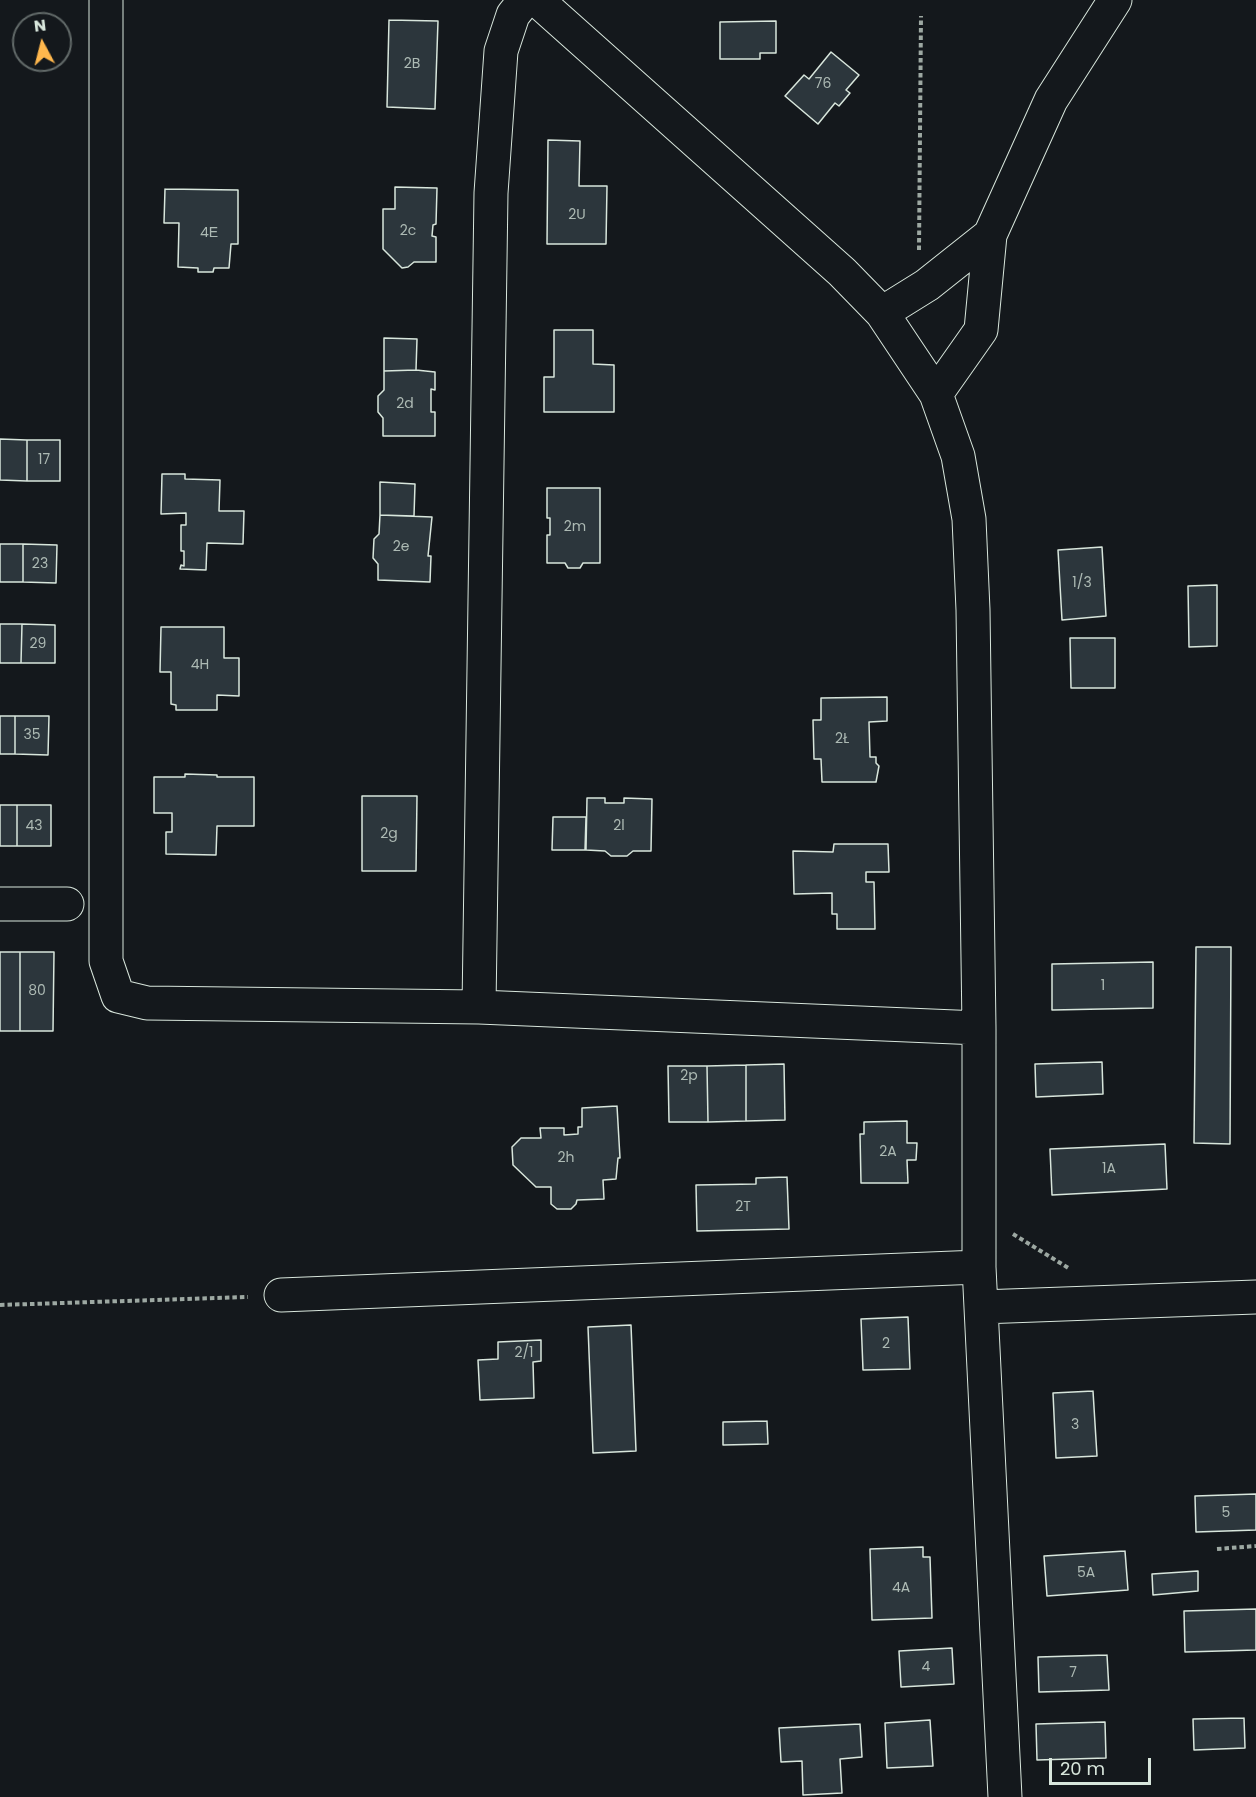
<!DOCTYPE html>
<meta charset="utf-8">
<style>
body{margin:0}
#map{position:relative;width:1256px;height:1797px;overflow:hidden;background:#14181c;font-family:Poppins,sans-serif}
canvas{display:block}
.north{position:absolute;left:12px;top:12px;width:60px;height:60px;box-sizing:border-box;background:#14181c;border:2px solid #626a69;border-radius:50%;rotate:353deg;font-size:16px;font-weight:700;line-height:24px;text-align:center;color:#d8e6dc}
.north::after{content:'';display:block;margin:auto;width:21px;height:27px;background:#ffb74d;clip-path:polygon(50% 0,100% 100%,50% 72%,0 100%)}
.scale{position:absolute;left:1049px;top:1758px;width:102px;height:27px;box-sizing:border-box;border:3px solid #d8e6dc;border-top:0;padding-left:8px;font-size:18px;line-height:21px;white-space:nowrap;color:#d8e6dc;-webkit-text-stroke:4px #14181c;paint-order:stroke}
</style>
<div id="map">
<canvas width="1256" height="1797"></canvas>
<div class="north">N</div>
<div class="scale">20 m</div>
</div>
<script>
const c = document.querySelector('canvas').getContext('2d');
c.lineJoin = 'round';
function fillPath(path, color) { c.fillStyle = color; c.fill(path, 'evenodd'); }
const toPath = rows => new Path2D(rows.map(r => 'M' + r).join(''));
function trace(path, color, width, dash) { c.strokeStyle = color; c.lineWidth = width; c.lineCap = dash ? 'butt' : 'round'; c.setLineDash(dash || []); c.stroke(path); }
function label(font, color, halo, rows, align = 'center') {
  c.font = font + ' Poppins,sans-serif'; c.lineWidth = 4.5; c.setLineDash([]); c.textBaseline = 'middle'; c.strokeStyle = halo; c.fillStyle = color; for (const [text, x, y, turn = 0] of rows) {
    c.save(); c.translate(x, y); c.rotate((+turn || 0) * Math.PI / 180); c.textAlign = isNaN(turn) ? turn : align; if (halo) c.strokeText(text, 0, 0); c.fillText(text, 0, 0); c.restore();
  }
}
const building = toPath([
 [389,20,438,21,435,109,387,107,389,20],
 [776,21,776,53,760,53,760,59,720,59,720,22,776,21],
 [831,52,859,75,846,90,850,93,839,106,835,103,818,124,785,96,804,75,809,79,831,52],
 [548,140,580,141,579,186,607,186,606,244,547,244,548,140],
 [395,187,437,188,436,224,433,225,432,236,436,237,436,262,414,262,408,267,402,268,383,249,383,209,395,209,395,187],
 [165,189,238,190,238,244,231,244,229,268,214,268,213,272,198,272,198,268,178,267,179,223,164,223,165,189],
 [554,330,593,330,593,364,614,365,614,412,544,412,544,377,554,377,554,330],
 [384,338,417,339,416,370,384,371,384,338],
 [416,370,435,372,435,390,431,389,431,412,435,412,435,436,383,436,383,418,378,412,378,396,384,390,384,371,416,370],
 [0,439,27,440,27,481,0,480,0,439],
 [27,440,60,440,60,481,27,481,27,440],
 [162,474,185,474,185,479,220,480,219,511,244,511,243,544,207,543,206,570,180,569,181,565,184,566,184,551,181,551,181,525,186,525,186,513,161,514,162,474],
 [380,482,415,484,414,516,380,515,380,482],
 [547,488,600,488,600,563,583,563,580,568,568,568,565,563,547,563,547,535,550,535,550,518,547,518,547,488],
 [380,515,432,517,428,556,431,556,430,582,378,580,378,564,373,558,374,539,379,534,380,515],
 [0,544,23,544,23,582,0,582,0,544],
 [23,544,57,545,56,583,23,582,23,544],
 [1102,547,1106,616,1062,620,1058,550,1102,547],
 [1217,585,1217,646,1189,647,1188,586,1217,585],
 [0,624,22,624,21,663,0,663,0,624],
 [22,624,55,625,55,663,21,663,22,624],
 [161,627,224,627,224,658,239,658,239,696,217,695,217,710,176,710,176,705,171,704,171,672,160,672,161,627],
 [1070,638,1115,638,1115,688,1071,688,1070,638],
 [887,697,887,721,869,722,870,757,876,757,876,763,879,766,876,782,822,782,821,759,814,759,813,720,821,720,821,698,887,697],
 [0,716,15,716,15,754,0,754,0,716],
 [15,716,49,716,48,755,15,754,15,716],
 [185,774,217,775,217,777,254,777,254,826,217,826,216,855,166,854,166,832,172,832,172,813,154,813,154,777,185,777,185,774],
 [362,796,417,796,416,871,362,871,362,796],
 [587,798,605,798,605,803,624,803,624,798,652,799,651,851,633,851,627,856,611,856,605,851,586,850,587,798],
 [0,805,17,805,17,846,0,846,0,805],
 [17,805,51,805,51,846,17,846,17,805],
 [553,817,586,817,585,850,552,850,553,817],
 [834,844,888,844,889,872,866,872,866,882,874,882,875,929,837,929,837,914,832,914,832,893,794,894,793,851,833,852,834,844],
 [1196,947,1231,947,1230,1144,1194,1143,1196,947],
 [0,952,20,952,20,1031,0,1031,0,952],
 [20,952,54,952,53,1031,20,1031,20,952],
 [1153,962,1153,1008,1052,1010,1052,964,1153,962],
 [1102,1062,1103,1094,1036,1097,1035,1064,1102,1062],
 [784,1064,785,1120,746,1121,746,1065,784,1064],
 [746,1065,746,1121,708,1122,707,1066,746,1065],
 [668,1066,707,1066,708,1122,669,1122,668,1066],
 [617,1106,620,1158,618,1158,616,1179,603,1180,604,1199,577,1200,576,1204,571,1209,557,1209,551,1204,551,1187,536,1187,513,1165,512,1147,521,1138,541,1138,540,1128,564,1128,564,1135,578,1134,578,1127,582,1127,582,1108,617,1106],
 [907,1121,907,1143,917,1143,916,1160,907,1160,908,1183,861,1183,860,1134,864,1134,864,1122,907,1121],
 [1165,1144,1167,1189,1052,1195,1050,1149,1165,1144],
 [787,1177,789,1229,697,1231,696,1185,756,1184,756,1178,787,1177],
 [908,1317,910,1369,863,1370,861,1319,908,1317],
 [631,1325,636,1451,593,1453,588,1327,631,1325],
 [541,1340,541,1361,533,1362,534,1398,480,1400,478,1360,498,1359,498,1342,541,1340],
 [1093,1391,1097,1456,1056,1458,1053,1393,1093,1391],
 [767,1421,768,1444,723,1445,723,1422,767,1421],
 [1256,1494,1256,1530,1196,1532,1195,1496,1256,1494],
 [923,1547,923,1557,930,1557,932,1618,872,1620,870,1549,923,1547],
 [1125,1551,1128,1590,1047,1596,1044,1556,1125,1551],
 [1198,1571,1198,1591,1153,1595,1152,1574,1198,1571],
 [1256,1609,1256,1650,1185,1652,1184,1611,1256,1609],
 [952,1648,954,1684,901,1687,899,1651,952,1648],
 [1107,1655,1109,1690,1039,1692,1038,1657,1107,1655],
 [1244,1718,1245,1748,1194,1750,1193,1719,1244,1718],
 [930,1720,933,1766,887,1768,885,1723,930,1720],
 [1105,1722,1106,1758,1037,1760,1036,1724,1105,1722],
 [860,1724,862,1757,840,1759,842,1793,803,1795,802,1761,781,1762,779,1728,860,1724]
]);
fillPath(building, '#2c363c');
trace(building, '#d8e6dc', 1.5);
const minor = toPath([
 [106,0,106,961,118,996,147,1003,479,1007],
 [525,0,513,15,501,51,491,193,479,1007,979,1028],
 [537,0,842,272,882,313,936,394,958,456,969,519,973,610,979,1028,979,1267,1005,1797],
 [882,313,927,285,990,235],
 [936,394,981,330,990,235,1051,100,1115,0],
 [0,904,67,904],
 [281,1295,979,1267],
 [981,1307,1256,1297]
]);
trace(minor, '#d8e6dc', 35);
trace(toPath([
 [919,250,921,16],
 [1013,1234,1070,1269],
 [0,1305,248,1297],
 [1217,1549,1256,1546]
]), '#9da8a2', 4, [4.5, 3]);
trace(minor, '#14181c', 33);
label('14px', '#adbab4', null, [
 ["2B",412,64],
 ["76",823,84],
 ["2U",577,215],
 ["2c",408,231],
 ["4Е",209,233],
 ["2d",405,404],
 ["17",44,460],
 ["2m",575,527],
 ["2e",401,547],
 ["23",40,564],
 ["1/3",1082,583],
 ["29",38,644],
 ["4H",200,665],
 ["35",32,735],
 ["2Ł",842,739],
 ["43",34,826],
 ["2l",619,826],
 ["2g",389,834],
 ["1",1103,986],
 ["80",37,991],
 ["2p",689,1076],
 ["2A",888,1152],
 ["2h",566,1158],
 ["1A",1109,1169],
 ["2T",743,1207],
 ["2",886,1344],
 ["2/1",524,1353],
 ["3",1075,1425],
 ["5",1226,1513],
 ["5A",1086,1573],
 ["4A",901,1588],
 ["4",926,1667],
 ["7",1073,1673]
]);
</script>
